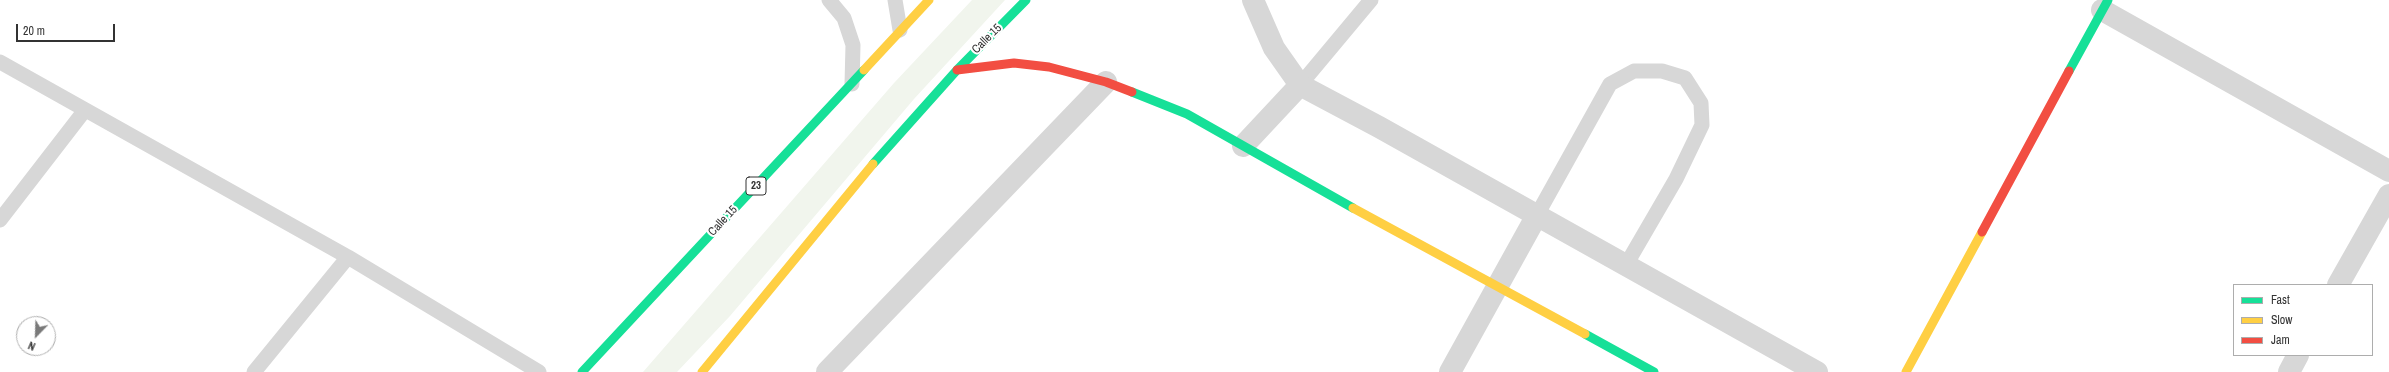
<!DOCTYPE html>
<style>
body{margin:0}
#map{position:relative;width:2389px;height:372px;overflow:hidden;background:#fff;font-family:"Archivo Narrow",sans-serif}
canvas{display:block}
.legend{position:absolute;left:2233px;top:284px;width:140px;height:72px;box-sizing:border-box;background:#fff;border:1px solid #adadad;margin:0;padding:5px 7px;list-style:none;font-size:12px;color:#333}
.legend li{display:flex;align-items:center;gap:8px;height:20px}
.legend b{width:20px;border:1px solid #adadad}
.north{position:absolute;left:16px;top:316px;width:40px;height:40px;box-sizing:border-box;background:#fff;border:1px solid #adadad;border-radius:50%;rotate:203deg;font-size:11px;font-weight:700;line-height:16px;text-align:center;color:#333}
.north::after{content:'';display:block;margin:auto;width:14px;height:18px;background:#7a7a7a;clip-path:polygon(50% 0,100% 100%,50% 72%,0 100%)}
.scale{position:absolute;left:16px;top:24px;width:99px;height:18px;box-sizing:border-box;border:2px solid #333;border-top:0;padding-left:5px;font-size:12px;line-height:14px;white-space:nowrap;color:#333;-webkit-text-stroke:3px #fff;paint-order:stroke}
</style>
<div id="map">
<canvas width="2389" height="372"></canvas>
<ul class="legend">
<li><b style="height:5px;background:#16e098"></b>Fast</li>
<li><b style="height:5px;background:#ffcf43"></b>Slow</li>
<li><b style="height:5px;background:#f24e42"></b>Jam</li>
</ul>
<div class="north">N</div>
<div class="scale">20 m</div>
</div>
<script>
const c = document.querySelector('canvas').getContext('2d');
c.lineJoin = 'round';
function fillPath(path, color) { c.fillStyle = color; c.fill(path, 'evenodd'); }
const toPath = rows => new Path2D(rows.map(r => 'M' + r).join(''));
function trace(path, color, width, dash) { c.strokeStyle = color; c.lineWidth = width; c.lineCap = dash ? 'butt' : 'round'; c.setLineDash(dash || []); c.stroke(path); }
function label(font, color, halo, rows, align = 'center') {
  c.font = font + ' "Archivo Narrow",sans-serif'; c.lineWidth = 4; c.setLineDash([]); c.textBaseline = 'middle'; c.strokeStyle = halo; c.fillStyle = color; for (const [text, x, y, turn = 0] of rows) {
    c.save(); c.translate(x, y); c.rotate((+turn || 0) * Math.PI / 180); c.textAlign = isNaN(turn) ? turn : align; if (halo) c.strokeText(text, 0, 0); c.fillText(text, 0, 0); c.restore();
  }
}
fillPath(toPath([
 [972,0,1005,0,914,99,730,316,677,372,643,372,894,83]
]), '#f1f5ed');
trace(toPath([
 [829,0,844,18,853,45,852,84],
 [895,0,900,30],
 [0,62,348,257,539,372],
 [1300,85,1371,0],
 [1537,215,1610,84,1634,71,1662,71,1685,78,1701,103,1702,125,1676,179,1626,265],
 [0,220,85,110],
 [254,372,348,257]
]), '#d7d7d7', 15);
trace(toPath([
 [1253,0,1274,48,1300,85,1379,127,1817,372],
 [2102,10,2389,171],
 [1243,146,1300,85],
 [2338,285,2389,195],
 [827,372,1106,82],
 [1450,372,1537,215],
 [2289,372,2298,355]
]), '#d7d7d7', 22);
trace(toPath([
 [2069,71,2108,0],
 [1132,92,1187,114,1353,208],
 [873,164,957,70,1026,0],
 [1585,334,1654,372],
 [582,372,864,70]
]), '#16e098', 9);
trace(toPath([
 [864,70,929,0],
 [1353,208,1585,334],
 [702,372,873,164],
 [1906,372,1982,232]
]), '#ffcf43', 9);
trace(toPath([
 [957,70,1014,63,1049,67,1106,82,1132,92],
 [1982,232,2069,71]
]), '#f24e42', 9);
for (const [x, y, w] of [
 [756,186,20]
]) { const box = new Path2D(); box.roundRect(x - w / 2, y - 9, w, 18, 3); c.fillStyle = '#fff'; c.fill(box); trace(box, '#333', 1); }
label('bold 11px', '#333', null, [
 ["23",756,186]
]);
label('12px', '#333', '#fff', [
 ["Calle 15",987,39,-45],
 ["Calle 15",723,221,-47]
]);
</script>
